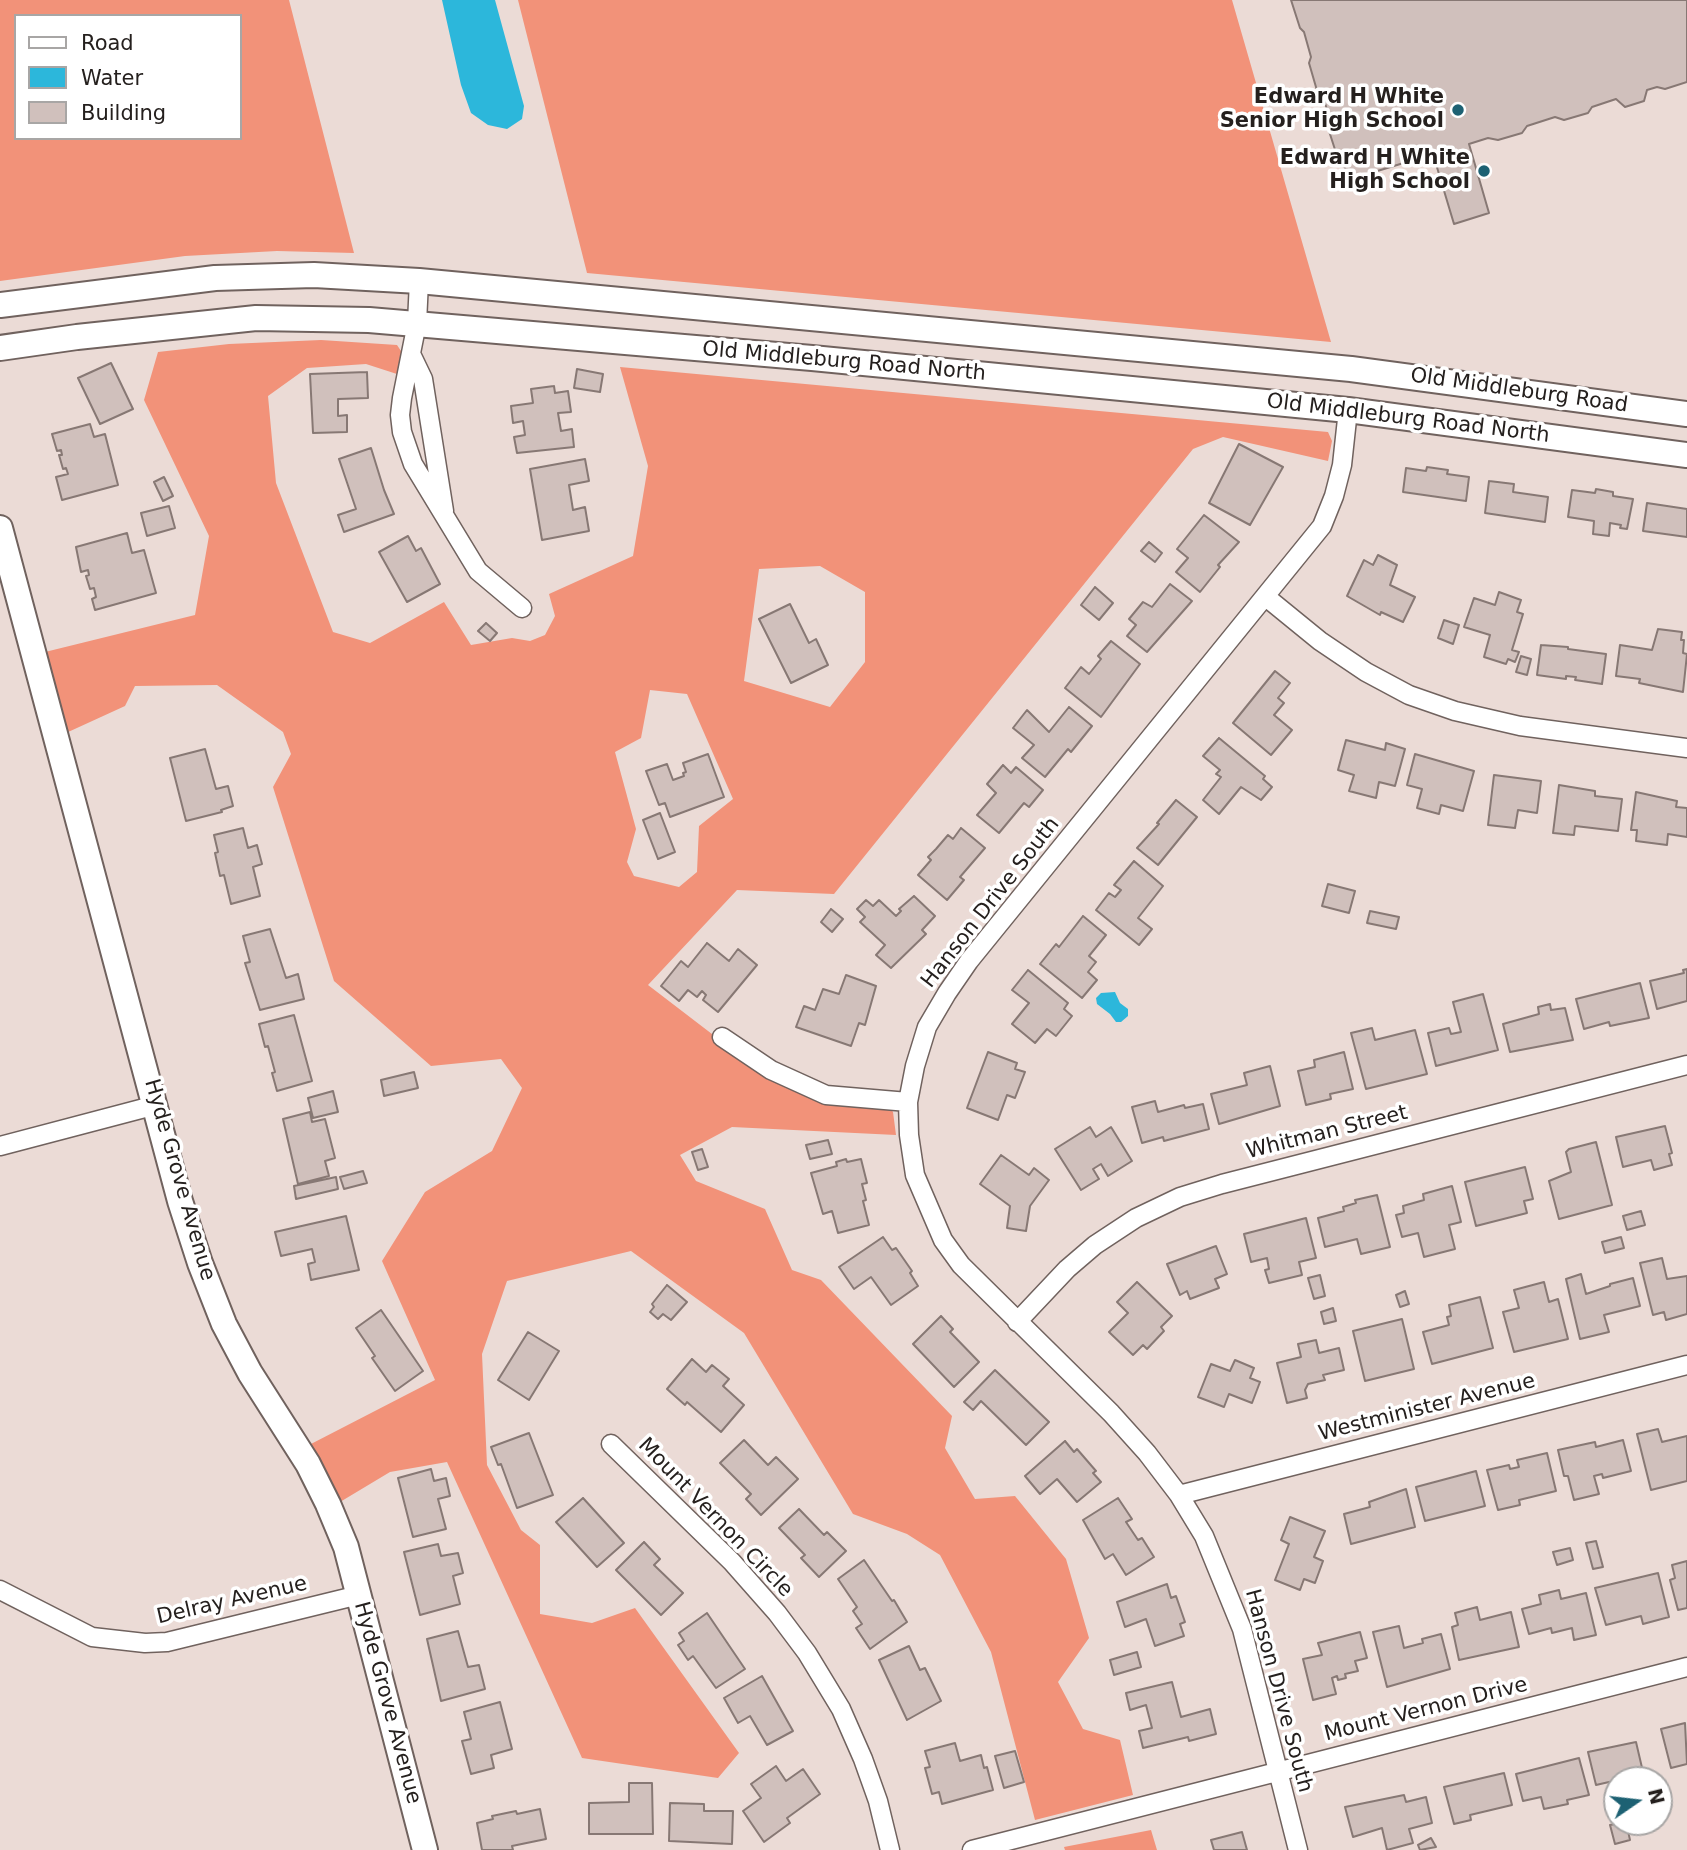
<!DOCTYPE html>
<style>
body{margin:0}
#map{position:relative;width:1687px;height:1850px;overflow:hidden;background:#ebdbd6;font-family:"DejaVu Sans",sans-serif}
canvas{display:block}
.legend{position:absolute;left:14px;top:14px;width:228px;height:126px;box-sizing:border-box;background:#fff;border:2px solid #a8a6a5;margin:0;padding:9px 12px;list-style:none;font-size:21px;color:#25201e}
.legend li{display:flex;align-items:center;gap:14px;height:35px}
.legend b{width:35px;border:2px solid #a8a6a5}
.north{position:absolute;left:1603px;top:1766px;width:70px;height:70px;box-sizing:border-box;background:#fff;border:2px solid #a8a6a5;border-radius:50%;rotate:76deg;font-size:19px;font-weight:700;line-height:28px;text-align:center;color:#25201e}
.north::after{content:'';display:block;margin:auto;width:24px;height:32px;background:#1d6173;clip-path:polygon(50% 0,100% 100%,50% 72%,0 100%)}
</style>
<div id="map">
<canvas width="1687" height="1850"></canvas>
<ul class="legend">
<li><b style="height:9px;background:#fff"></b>Road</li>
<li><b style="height:19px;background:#2cb7db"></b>Water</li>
<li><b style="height:19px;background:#d0c0bc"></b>Building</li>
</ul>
<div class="north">N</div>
</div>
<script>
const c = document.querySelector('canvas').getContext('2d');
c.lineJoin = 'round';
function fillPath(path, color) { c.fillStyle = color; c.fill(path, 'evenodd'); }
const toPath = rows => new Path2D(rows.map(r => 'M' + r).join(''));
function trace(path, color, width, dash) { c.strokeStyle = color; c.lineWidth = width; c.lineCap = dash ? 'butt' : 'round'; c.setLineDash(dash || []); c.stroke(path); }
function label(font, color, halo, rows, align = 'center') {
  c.font = font + ' "DejaVu Sans",sans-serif'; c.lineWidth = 7; c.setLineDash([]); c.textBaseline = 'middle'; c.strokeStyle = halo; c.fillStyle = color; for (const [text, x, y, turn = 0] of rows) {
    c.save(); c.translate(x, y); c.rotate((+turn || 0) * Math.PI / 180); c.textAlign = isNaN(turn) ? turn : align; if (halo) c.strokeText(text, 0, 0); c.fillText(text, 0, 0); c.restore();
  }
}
fillPath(toPath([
 [0,0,289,0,354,253,277,251,185,256,0,281],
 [16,16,240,16,240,138,16,138],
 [518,0,1232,0,1331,342,587,273],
 [321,340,397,345,403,354,400,375,366,364,307,368,268,396,276,483,333,632,370,643,444,602,471,645,512,638,530,641,545,635,555,616,549,594,633,556,648,466,620,367,1328,432,1332,441,1328,461,1223,437,1193,449,834,894,737,890,648,985,772,1080,887,1104,893,1112,896,1135,732,1127,680,1155,696,1181,765,1209,792,1270,821,1280,952,1416,945,1448,975,1499,1015,1496,1066,1559,1089,1638,1058,1682,1083,1729,1120,1740,1133,1795,1035,1820,991,1652,940,1555,907,1534,853,1514,744,1333,631,1251,507,1281,482,1354,487,1465,521,1530,540,1545,540,1614,592,1623,635,1608,739,1753,718,1778,582,1758,447,1462,390,1472,340,1502,309,1445,435,1380,382,1261,425,1192,492,1151,522,1088,501,1059,431,1066,334,981,273,787,291,754,283,732,217,685,135,686,125,706,66,733,45,652,195,615,209,536,144,400,158,352,229,344],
 [820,566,865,592,865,662,830,707,744,681,759,569],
 [650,690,687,694,733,799,699,826,697,872,679,887,634,876,627,862,636,829,615,752,641,738],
 [1151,1830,1157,1850,1065,1850,1064,1847]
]), '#f29279');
fillPath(toPath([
 [442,0,495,0,524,106,522,119,507,129,488,125,471,113,461,85],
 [1115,992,1120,1003,1128,1009,1128,1016,1121,1022,1116,1022,1110,1014,1097,1004,1096,998,1101,993]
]), '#2cb7db');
const building = toPath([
 [1291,0,1687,0,1687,82,1665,89,1657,87,1647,90,1644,101,1625,107,1616,99,1592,107,1588,113,1564,120,1555,117,1527,126,1522,133,1498,140,1488,138,1469,144,1489,213,1454,224,1433,154,1348,180,1344,165,1339,162,1329,131,1332,125,1323,97,1318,94,1309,63,1311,57,1304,32,1300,28,1291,0],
 [111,363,133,409,100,424,78,378,111,363],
 [577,369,603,374,600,392,574,388,577,369],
 [367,372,368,398,338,399,338,416,347,415,347,432,313,433,310,374,367,372],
 [554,386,555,393,568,391,571,412,558,413,561,431,572,429,574,447,517,453,514,437,525,435,523,421,513,423,511,406,533,403,531,389,554,386],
 [90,424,94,437,105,434,118,485,62,500,56,477,68,474,66,468,63,469,59,455,62,455,61,450,57,451,52,434,90,424],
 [1239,444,1283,467,1250,525,1209,503,1239,444],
 [371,448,384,490,394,514,344,532,338,515,356,509,339,459,371,448],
 [585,459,589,481,569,485,573,510,585,507,589,531,542,540,530,469,585,459],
 [1427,467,1448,470,1447,474,1469,477,1466,501,1403,492,1406,468,1426,471,1427,467],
 [164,477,173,496,163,501,154,482,164,477],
 [1489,481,1514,484,1513,492,1548,497,1545,522,1485,513,1489,481],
 [1596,489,1613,492,1613,496,1633,499,1627,529,1620,528,1621,525,1610,523,1609,536,1593,534,1594,521,1568,517,1572,490,1595,493,1596,489],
 [1647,503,1687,509,1687,537,1643,531,1647,503],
 [169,506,175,528,147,536,141,513,169,506],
 [1204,515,1239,542,1218,565,1220,567,1200,592,1176,572,1188,558,1177,549,1204,515],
 [127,533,132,553,144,550,156,593,95,610,92,599,96,597,94,588,90,589,86,576,89,575,88,570,81,572,76,547,127,533],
 [408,536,416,551,421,548,440,584,407,602,379,552,408,536],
 [1149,542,1162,553,1155,562,1141,551,1149,542],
 [1378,555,1397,565,1390,585,1415,597,1403,622,1381,612,1380,615,1347,596,1364,560,1373,565,1378,555],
 [1170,584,1192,601,1147,652,1127,636,1136,625,1129,619,1143,602,1152,607,1170,584],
 [1095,587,1113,603,1099,620,1081,605,1095,587],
 [1499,592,1521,600,1517,612,1523,614,1512,650,1519,652,1515,662,1508,659,1506,664,1484,657,1490,635,1464,627,1474,598,1495,605,1499,592],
 [790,604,809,643,816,639,828,665,791,683,759,619,790,604],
 [1444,620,1459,625,1453,644,1438,638,1444,620],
 [486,623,497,633,490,641,478,631,486,623],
 [1658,629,1682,632,1681,640,1684,640,1683,653,1687,654,1683,692,1639,683,1640,679,1616,676,1620,645,1652,650,1658,629],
 [1111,641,1140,664,1101,717,1065,688,1081,667,1089,674,1101,659,1098,656,1111,641],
 [1541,645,1568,647,1568,649,1606,654,1602,684,1575,680,1576,677,1566,676,1566,679,1537,675,1541,645],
 [1521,656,1531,659,1527,675,1516,672,1521,656],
 [1275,671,1290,683,1278,698,1284,703,1274,715,1292,730,1271,755,1233,723,1275,671],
 [1069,707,1092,726,1071,752,1068,749,1045,777,1022,758,1034,745,1013,728,1027,710,1049,732,1069,707],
 [1219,738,1265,776,1263,779,1272,787,1261,800,1241,787,1219,814,1203,800,1221,777,1216,774,1220,770,1203,756,1219,738],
 [1346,740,1385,750,1386,743,1405,749,1395,786,1379,782,1376,798,1349,791,1354,775,1338,770,1346,740],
 [205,749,216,789,228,786,233,806,221,810,222,812,186,821,170,758,205,749],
 [708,754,724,797,670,817,665,803,659,805,646,771,667,764,673,780,684,776,683,773,686,772,683,763,708,754],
 [1415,754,1474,771,1463,811,1441,805,1439,814,1417,808,1422,789,1407,785,1415,754],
 [1003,765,1011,773,1016,767,1043,790,1029,807,1024,803,999,833,977,815,996,793,987,784,1003,765],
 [1494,775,1541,781,1537,813,1518,810,1515,828,1488,825,1494,775],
 [1559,785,1595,791,1595,796,1622,799,1618,831,1575,826,1574,835,1553,833,1559,785],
 [1636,792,1677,801,1676,807,1687,808,1687,837,1668,834,1667,845,1636,841,1637,830,1631,830,1636,792],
 [1176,800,1197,817,1158,865,1137,848,1159,824,1157,823,1176,800],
 [660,813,675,852,658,859,643,820,660,813],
 [243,828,248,848,257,845,262,864,253,867,260,896,231,904,224,875,220,876,215,853,218,852,214,835,243,828],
 [961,828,985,848,960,877,964,880,947,900,918,875,931,860,928,857,936,849,948,835,953,839,961,828],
 [1134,861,1163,886,1138,918,1152,929,1139,945,1096,910,1109,893,1115,897,1121,890,1114,885,1134,861],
 [1328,884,1355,891,1349,913,1322,906,1328,884],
 [914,896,935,916,922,930,926,934,891,968,876,955,885,945,860,922,865,917,857,909,866,900,873,906,879,900,896,916,901,911,899,909,914,896],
 [831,909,843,919,832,932,821,922,831,909],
 [1370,911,1399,917,1396,929,1367,923,1370,911],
 [1083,916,1106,935,1089,956,1096,962,1088,972,1097,980,1082,998,1040,964,1056,944,1059,947,1083,916],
 [270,929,286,978,298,974,304,999,260,1010,245,963,250,962,243,936,270,929],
 [707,943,729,961,738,949,757,965,718,1012,703,1000,706,995,702,991,697,997,688,990,679,1001,661,986,681,961,688,967,707,943],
 [1687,969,1687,1001,1657,1009,1650,981,1684,973,1683,970,1687,969],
 [1028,970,1068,1003,1064,1009,1072,1016,1056,1036,1047,1029,1035,1043,1012,1024,1029,1003,1012,990,1028,970],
 [846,975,876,986,865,1025,859,1023,851,1046,796,1027,804,1006,815,1010,823,989,839,994,846,975],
 [1640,983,1649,1018,1610,1026,1609,1022,1584,1029,1576,999,1640,983],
 [1483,994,1498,1050,1436,1066,1428,1033,1449,1028,1451,1034,1461,1032,1453,1002,1483,994],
 [1550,1004,1551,1010,1565,1008,1573,1040,1510,1052,1503,1024,1539,1014,1538,1007,1550,1004],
 [294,1015,312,1081,277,1091,272,1073,275,1072,268,1046,265,1047,259,1024,294,1015],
 [1372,1028,1375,1040,1415,1030,1427,1074,1366,1089,1351,1033,1372,1028],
 [988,1052,1017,1063,1015,1069,1025,1072,1015,1098,1007,1095,998,1120,967,1108,988,1052],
 [1344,1052,1353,1089,1330,1094,1331,1099,1306,1105,1298,1071,1315,1067,1314,1060,1344,1052],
 [1270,1066,1280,1106,1219,1124,1211,1094,1247,1085,1244,1073,1270,1066],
 [414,1072,418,1088,384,1096,381,1080,414,1072],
 [333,1091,338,1112,313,1118,308,1098,333,1091],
 [1155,1101,1158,1112,1184,1105,1185,1108,1203,1104,1209,1129,1164,1141,1163,1137,1142,1143,1132,1107,1155,1101],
 [310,1112,312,1122,325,1119,335,1158,325,1161,329,1176,298,1184,283,1119,310,1112],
 [1665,1126,1672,1153,1669,1154,1672,1165,1654,1170,1651,1160,1623,1167,1616,1137,1665,1126],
 [1090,1127,1096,1137,1111,1127,1132,1161,1108,1176,1101,1164,1093,1169,1099,1179,1081,1190,1055,1149,1090,1127],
 [828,1140,832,1154,810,1159,806,1145,828,1140],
 [1596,1142,1612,1205,1559,1219,1549,1181,1571,1172,1566,1152,1569,1149,1596,1142],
 [702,1149,708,1167,698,1170,692,1152,702,1149],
 [1001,1155,1029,1175,1034,1168,1049,1180,1030,1206,1026,1231,1007,1228,1010,1206,980,1184,1001,1155],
 [846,1159,847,1162,861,1159,867,1183,862,1184,866,1200,863,1201,869,1225,838,1233,832,1211,823,1214,811,1173,837,1166,836,1162,846,1159],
 [1525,1167,1533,1199,1524,1201,1527,1213,1476,1226,1465,1182,1525,1167],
 [363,1171,367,1183,344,1189,340,1177,363,1171],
 [336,1177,338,1189,296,1199,294,1186,336,1177],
 [1452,1186,1461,1222,1449,1225,1455,1249,1424,1257,1418,1233,1402,1237,1396,1215,1404,1213,1403,1206,1424,1200,1423,1194,1452,1186],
 [1377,1195,1390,1247,1361,1254,1357,1239,1325,1247,1318,1218,1344,1211,1343,1207,1356,1203,1355,1200,1377,1195],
 [1641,1211,1645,1225,1627,1230,1623,1216,1641,1211],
 [346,1216,359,1270,311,1280,308,1264,315,1262,312,1249,281,1256,275,1232,346,1216],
 [1306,1218,1316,1258,1299,1262,1302,1275,1269,1283,1265,1270,1269,1269,1267,1258,1251,1262,1244,1234,1306,1218],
 [883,1237,892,1250,896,1248,912,1271,910,1273,918,1286,891,1305,871,1277,854,1289,839,1267,883,1237],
 [1621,1237,1624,1248,1605,1253,1602,1242,1621,1237],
 [1216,1246,1227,1274,1215,1279,1219,1288,1190,1299,1187,1291,1180,1295,1167,1264,1216,1246],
 [1662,1258,1667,1279,1687,1276,1687,1314,1666,1320,1664,1312,1653,1315,1640,1263,1662,1258],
 [1581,1274,1586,1294,1610,1286,1610,1284,1633,1278,1640,1306,1604,1315,1609,1332,1580,1339,1566,1279,1581,1274],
 [1320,1275,1325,1296,1314,1299,1308,1278,1320,1275],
 [1137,1282,1172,1316,1161,1327,1164,1331,1147,1349,1143,1345,1133,1355,1109,1332,1128,1313,1117,1302,1137,1282],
 [1544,1282,1549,1302,1558,1299,1568,1339,1514,1352,1503,1312,1519,1308,1514,1290,1544,1282],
 [667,1285,687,1302,671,1320,663,1314,658,1319,650,1312,654,1307,652,1304,667,1285],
 [1405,1291,1409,1304,1400,1307,1396,1295,1405,1291],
 [1480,1297,1493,1348,1432,1364,1423,1332,1449,1325,1447,1317,1451,1316,1449,1305,1480,1297],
 [1333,1308,1336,1321,1324,1324,1321,1312,1333,1308],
 [381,1310,423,1371,395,1391,372,1358,375,1356,356,1328,381,1310],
 [941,1316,953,1329,950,1332,979,1362,954,1387,913,1344,941,1316],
 [1402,1319,1414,1369,1365,1381,1353,1331,1402,1319],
 [528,1332,559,1351,529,1400,498,1380,528,1332],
 [1316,1340,1319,1353,1339,1348,1344,1370,1323,1375,1325,1380,1308,1384,1305,1390,1307,1398,1287,1403,1277,1363,1301,1357,1298,1344,1316,1340],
 [692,1359,706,1372,712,1365,729,1379,723,1386,744,1405,721,1432,687,1402,685,1405,667,1389,692,1359],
 [1235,1360,1254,1368,1250,1378,1260,1382,1252,1403,1229,1394,1224,1407,1198,1397,1211,1364,1230,1371,1235,1360],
 [995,1370,1049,1422,1026,1445,981,1401,973,1410,964,1402,995,1370],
 [1658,1429,1662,1442,1687,1436,1687,1481,1651,1490,1637,1434,1658,1429],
 [529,1433,553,1495,517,1508,501,1464,498,1465,491,1447,529,1433],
 [744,1440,768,1465,776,1457,798,1479,761,1515,746,1499,751,1494,720,1463,744,1440],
 [1623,1440,1631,1471,1603,1478,1602,1474,1594,1476,1599,1494,1574,1500,1568,1476,1564,1476,1558,1450,1595,1442,1596,1447,1623,1440],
 [1065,1441,1074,1452,1077,1449,1096,1471,1093,1473,1101,1482,1077,1502,1057,1479,1040,1494,1025,1476,1065,1441],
 [1547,1453,1556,1491,1519,1500,1520,1505,1498,1510,1487,1470,1509,1465,1510,1469,1519,1467,1517,1460,1547,1453],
 [431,1469,434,1481,446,1478,450,1496,438,1499,446,1529,413,1537,398,1478,431,1469],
 [1476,1471,1485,1506,1425,1521,1416,1487,1476,1471],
 [1406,1489,1415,1527,1351,1544,1344,1514,1370,1507,1369,1502,1406,1489],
 [583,1498,624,1543,597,1567,556,1522,583,1498],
 [1118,1498,1132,1519,1126,1522,1138,1540,1142,1538,1154,1557,1126,1575,1113,1554,1105,1559,1083,1520,1118,1498],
 [799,1509,824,1535,827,1532,846,1551,819,1577,801,1558,805,1555,779,1528,799,1509],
 [1290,1517,1325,1531,1314,1557,1323,1561,1315,1583,1304,1579,1300,1590,1275,1580,1289,1544,1281,1540,1290,1517],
 [1596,1541,1603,1567,1593,1569,1586,1543,1596,1541],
 [644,1542,660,1559,654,1565,683,1593,661,1615,616,1570,644,1542],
 [438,1544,441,1556,458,1553,463,1573,453,1576,460,1604,420,1615,404,1552,438,1544],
 [1570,1548,1573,1560,1557,1565,1553,1552,1570,1548],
 [864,1560,892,1601,894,1600,907,1622,870,1649,856,1628,862,1624,853,1611,857,1607,838,1579,864,1560],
 [1687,1561,1687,1608,1678,1610,1670,1580,1675,1578,1672,1565,1687,1561],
 [1658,1573,1669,1617,1643,1624,1641,1616,1606,1625,1595,1588,1658,1573],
 [1167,1584,1171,1598,1176,1596,1185,1622,1180,1624,1184,1636,1155,1646,1146,1619,1125,1627,1117,1602,1167,1584],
 [1559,1590,1561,1599,1586,1593,1596,1635,1574,1640,1572,1628,1552,1633,1551,1628,1529,1634,1522,1609,1541,1604,1539,1595,1559,1590],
 [1477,1607,1480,1620,1511,1612,1519,1647,1459,1660,1452,1627,1458,1625,1455,1613,1477,1607],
 [707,1613,745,1669,716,1688,693,1656,688,1660,678,1645,684,1641,679,1633,707,1613],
 [1399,1626,1404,1648,1423,1643,1422,1639,1441,1634,1450,1669,1387,1687,1373,1632,1399,1626],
 [458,1631,468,1667,479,1665,485,1689,441,1701,427,1639,458,1631],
 [1360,1632,1367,1658,1355,1661,1358,1671,1345,1674,1346,1678,1338,1680,1337,1676,1332,1678,1336,1694,1313,1700,1303,1659,1322,1655,1318,1643,1360,1632],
 [909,1646,920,1670,925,1668,941,1701,907,1720,879,1660,909,1646],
 [1137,1652,1141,1667,1114,1675,1110,1660,1137,1652],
 [762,1676,793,1731,767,1745,750,1716,738,1723,724,1698,762,1676],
 [1172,1682,1181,1717,1210,1709,1216,1734,1189,1741,1188,1737,1143,1748,1139,1731,1152,1728,1146,1705,1130,1710,1126,1693,1172,1682],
 [500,1702,512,1749,491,1755,494,1768,471,1774,462,1741,471,1739,464,1712,500,1702],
 [1685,1723,1687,1764,1671,1768,1661,1729,1685,1723],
 [1636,1742,1643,1772,1623,1777,1623,1780,1617,1780,1617,1791,1611,1792,1609,1782,1596,1785,1588,1752,1636,1742],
 [955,1743,960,1761,981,1755,984,1768,987,1767,993,1790,942,1804,939,1792,932,1794,925,1768,930,1767,925,1751,955,1743],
 [1015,1751,1024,1782,1004,1788,995,1756,1015,1751],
 [1579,1758,1589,1795,1567,1800,1568,1804,1544,1809,1541,1797,1523,1801,1516,1774,1579,1758],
 [776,1766,786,1781,803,1769,820,1794,787,1818,790,1823,764,1842,743,1811,761,1798,751,1784,776,1766],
 [1504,1773,1512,1805,1470,1815,1471,1820,1454,1824,1444,1787,1504,1773],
 [629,1783,652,1783,653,1834,589,1834,589,1803,629,1802,629,1783],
 [1404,1795,1406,1802,1426,1797,1432,1823,1409,1829,1413,1843,1387,1850,1382,1828,1353,1837,1345,1807,1404,1795],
 [670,1803,704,1804,704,1811,733,1811,732,1844,669,1841,670,1803],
 [540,1809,546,1839,512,1846,513,1850,482,1850,477,1823,493,1819,492,1816,516,1811,517,1814,540,1809],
 [1626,1822,1630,1840,1615,1844,1610,1825,1626,1822],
 [1242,1832,1247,1850,1214,1850,1211,1840,1242,1832],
 [1431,1838,1436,1847,1420,1850,1418,1845,1431,1838]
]);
fillPath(building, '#d0c0bc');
trace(building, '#877874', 2);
const street = toPath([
 [419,281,417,323,402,398,400,415,402,432,413,464,478,571,522,608],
 [411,354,423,379,444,511],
 [1266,597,1320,641,1366,672,1409,695,1455,711,1520,726,1687,748],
 [722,1037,771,1070,826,1095,908,1102],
 [0,1146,156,1105],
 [1017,1322,1067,1269,1095,1245,1136,1218,1180,1197,1222,1184,1687,1065],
 [611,1444,732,1562,777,1613,807,1653,841,1709,863,1759,878,1801,890,1850],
 [1179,1495,1687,1365],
 [0,1590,92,1637,145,1643,167,1642,359,1595],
 [972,1850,1687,1667],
 [1298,1850,1242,1629,1204,1536,1179,1495,1147,1453,1111,1413,961,1265,943,1240,915,1175,909,1135,908,1102,915,1066,927,1027,947,993,969,961,1322,526,1334,496,1342,465,1348,410]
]);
const secondary = toPath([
 [0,305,215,278,314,275,419,281,1351,369,1687,414],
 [0,348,77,337,256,318,369,320,812,358,1348,410,1687,455],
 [0,528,180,1201,200,1263,224,1324,250,1373,308,1464,328,1504,346,1547,425,1850]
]);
trace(street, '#70625e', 21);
trace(secondary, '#70625e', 28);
trace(street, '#fff', 18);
trace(secondary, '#fff', 24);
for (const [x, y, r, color] of [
 [1458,110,7,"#1d6173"],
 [1484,171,7,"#1d6173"]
]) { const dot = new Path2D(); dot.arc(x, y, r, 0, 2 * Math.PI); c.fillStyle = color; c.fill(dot); trace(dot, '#fff', 2.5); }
label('bold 21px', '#25201e', '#fff', [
 ["Edward H White",1444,98],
 ["Senior High School",1444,122],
 ["Edward H White",1470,159],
 ["High School",1470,183]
], 'right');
label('21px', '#25201e', '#fff', [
 ["Old Middleburg Road North",844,362,5],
 ["Old Middleburg Road",1519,391,8],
 ["Old Middleburg Road North",1408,419,7],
 ["Hanson Drive South",991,903,-52],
 ["Whitman Street",1327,1133,-14],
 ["Hyde Grove Avenue",179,1180,74],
 ["Westminister Avenue",1427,1408,-14],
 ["Mount Vernon Circle",715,1518,46],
 ["Delray Avenue",232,1601,-13],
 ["Hanson Drive South",1278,1691,75],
 ["Hyde Grove Avenue",387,1703,75],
 ["Mount Vernon Drive",1426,1710,-14]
]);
</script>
